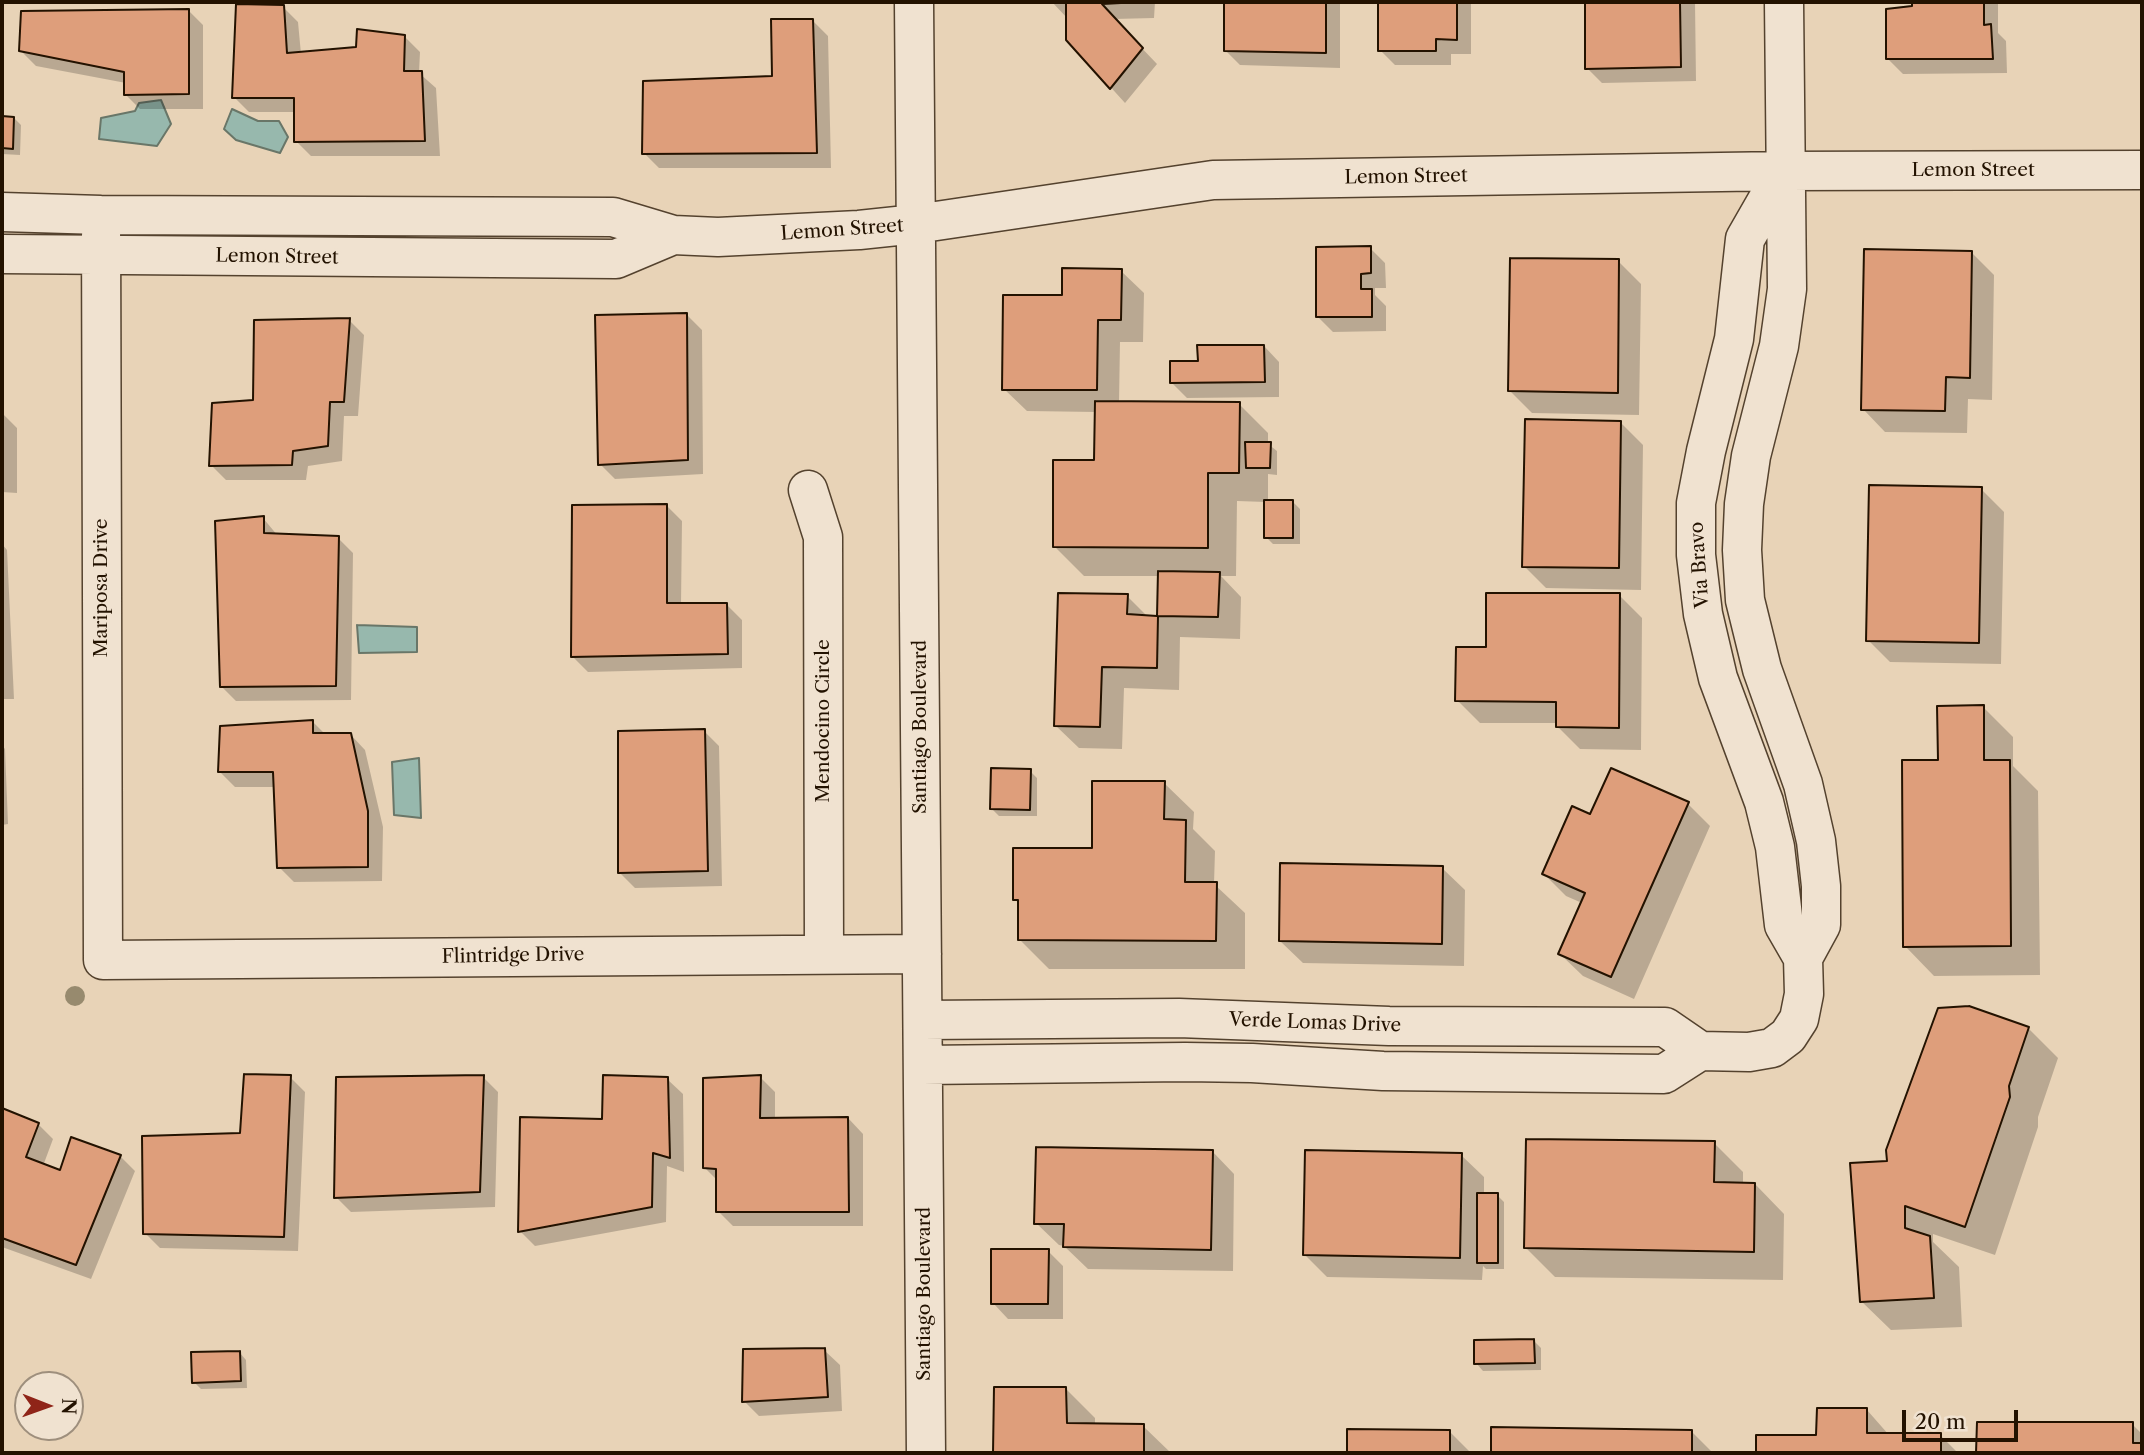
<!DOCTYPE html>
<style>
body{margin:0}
#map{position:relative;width:2144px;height:1455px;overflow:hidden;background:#e8d3b7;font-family:"Libre Caslon Text",serif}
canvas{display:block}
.frame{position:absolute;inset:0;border:4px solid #231200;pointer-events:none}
.north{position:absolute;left:14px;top:1371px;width:70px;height:70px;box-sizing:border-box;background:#f0e2d0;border:2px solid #9e8f7d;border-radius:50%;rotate:91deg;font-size:19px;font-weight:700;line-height:28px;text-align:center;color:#231200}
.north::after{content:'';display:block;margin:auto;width:24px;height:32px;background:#8f2418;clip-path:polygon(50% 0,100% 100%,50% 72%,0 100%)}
.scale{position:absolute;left:1902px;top:1410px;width:116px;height:32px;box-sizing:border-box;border:4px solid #231200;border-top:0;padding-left:9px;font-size:21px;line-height:24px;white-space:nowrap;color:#231200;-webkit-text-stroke:5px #f0e2d0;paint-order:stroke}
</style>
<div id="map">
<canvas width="2144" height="1455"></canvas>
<div class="frame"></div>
<div class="north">N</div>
<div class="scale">20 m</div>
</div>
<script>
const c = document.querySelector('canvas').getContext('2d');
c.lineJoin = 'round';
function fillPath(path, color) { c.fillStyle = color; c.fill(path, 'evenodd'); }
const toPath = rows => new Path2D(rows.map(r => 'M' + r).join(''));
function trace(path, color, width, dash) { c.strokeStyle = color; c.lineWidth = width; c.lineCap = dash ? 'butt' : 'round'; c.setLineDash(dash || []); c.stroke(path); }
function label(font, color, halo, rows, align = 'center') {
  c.font = font + ' "Libre Caslon Text",serif'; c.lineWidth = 6; c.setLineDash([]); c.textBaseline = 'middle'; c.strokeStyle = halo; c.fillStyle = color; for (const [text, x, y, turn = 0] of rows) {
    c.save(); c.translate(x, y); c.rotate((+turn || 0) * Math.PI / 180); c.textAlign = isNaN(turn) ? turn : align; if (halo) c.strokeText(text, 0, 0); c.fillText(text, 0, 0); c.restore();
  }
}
const water = toPath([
 [161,100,171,124,157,146,99,139,101,118,135,111,139,103,161,100],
 [232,109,258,121,279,121,288,137,280,153,236,140,224,129,232,109],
 [357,625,417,627,417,652,359,653,357,625],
 [419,758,421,818,394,815,392,762,419,758]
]);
fillPath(water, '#97b8ad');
trace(water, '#697668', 2);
fillPath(toPath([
 [1052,2,1155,2,1154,18,1114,19,1157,64,1125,103,1068,40,1068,19],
 [1226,2,1340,2,1340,68,1240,65,1225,50],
 [1380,2,1471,2,1471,54,1451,54,1451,65,1395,65,1380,50],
 [1588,2,1695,2,1696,81,1602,83,1587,68],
 [1914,2,1998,2,1998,33,2006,41,2007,73,1903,74,1888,59,1914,8],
 [283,7,298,22,301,54,357,49,405,37,420,52,419,73,436,88,440,156,311,156,296,141,296,112,249,112,234,97],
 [188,10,203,25,203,109,140,109,125,94,126,83,36,66,21,51],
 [813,21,828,36,831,168,659,168,644,153,774,77],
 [2,118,14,118,21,125,20,155,2,154],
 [1370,248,1385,263,1386,288,1375,288,1375,295,1386,306,1386,331,1333,332,1318,317],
 [1971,252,1994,275,1992,400,1968,399,1967,433,1885,432,1863,409],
 [1618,261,1641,284,1639,415,1532,413,1510,391],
 [1121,271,1144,293,1143,342,1120,342,1119,403,1239,404,1268,433,1268,444,1277,451,1277,475,1268,474,1268,502,1293,502,1300,509,1300,544,1273,544,1266,537,1266,502,1237,501,1236,576,1221,576,1241,597,1240,639,1180,637,1179,690,1124,688,1122,749,1079,748,1056,726,1127,596,1148,617,1159,617,1160,576,1084,576,1055,547,1096,461,1096,412,1027,411,1004,389,1064,297],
 [687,315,702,330,703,474,615,479,600,464],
 [349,320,364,335,358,416,344,416,342,461,308,466,306,480,226,480,211,465,254,402],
 [1264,346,1279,362,1279,397,1187,398,1172,383,1200,362],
 [2,413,17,428,17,493,2,492],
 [1621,423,1643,445,1641,590,1546,588,1524,566],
 [1981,489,2004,512,2001,664,1890,662,1868,640],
 [667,506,682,521,681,605,727,605,742,620,742,668,588,672,573,657],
 [263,518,278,536,338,538,353,553,351,700,236,701,221,686],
 [2,544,7,550,14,699,2,699],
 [1619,595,1642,618,1641,750,1580,749,1557,726,1557,723,1480,723,1457,700,1487,649],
 [1983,707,2013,737,2013,766,2038,791,2040,975,1934,976,1905,946,1940,762],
 [313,722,326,735,350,734,365,750,383,827,382,881,294,882,279,867,275,787,235,787,220,772],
 [704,731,719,746,722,886,635,888,620,873],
 [2,745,5,749,8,824,2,825],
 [1030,771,1037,778,1037,816,999,816,992,809],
 [1164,783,1194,812,1193,829,1215,851,1214,884,1245,913,1245,969,1049,969,1019,939,1020,904,1014,899,1094,850],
 [1688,804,1710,826,1634,999,1583,976,1560,954,1582,903,1566,896,1544,874,1591,816],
 [1442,868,1465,890,1464,966,1303,963,1280,941],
 [2028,1028,2058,1058,2038,1117,2038,1127,1995,1255,1933,1234,1933,1242,1959,1267,1962,1327,1891,1330,1861,1301,1889,1163],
 [290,1077,305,1092,298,1251,160,1248,145,1233,241,1134],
 [483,1077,498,1092,495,1207,351,1212,336,1197],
 [760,1077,775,1092,775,1119,848,1118,863,1134,863,1226,733,1226,718,1211,718,1181,705,1168],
 [667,1079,683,1094,684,1172,667,1166,666,1222,535,1246,520,1231,604,1121],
 [2,1110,38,1124,53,1139,43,1166,61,1172,120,1156,135,1171,91,1279,2,1247],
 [1714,1143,1743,1172,1743,1184,1755,1184,1784,1214,1783,1280,1555,1277,1525,1247],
 [1212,1151,1234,1174,1233,1271,1088,1269,1064,1246,1059,1245,1036,1223],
 [1461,1155,1484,1177,1484,1194,1497,1195,1504,1202,1504,1269,1486,1269,1483,1266,1482,1280,1327,1277,1305,1255],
 [1048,1251,1063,1266,1063,1319,1008,1319,993,1303],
 [1533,1340,1541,1348,1541,1370,1483,1371,1476,1363],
 [824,1350,840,1365,842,1411,759,1416,744,1401],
 [239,1352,246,1360,247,1388,201,1389,194,1382],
 [996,1388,1066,1389,1095,1418,1095,1425,1143,1426,1171,1453,995,1453],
 [1867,1410,1889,1435,1940,1435,1958,1453,1758,1453,1758,1436,1818,1437],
 [1978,1424,2132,1424,2142,1434,2142,1453,1978,1453],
 [1493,1428,1691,1431,1713,1453,1492,1453],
 [1349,1431,1449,1431,1471,1453,1349,1453]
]), '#0003');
const building = toPath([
 [1066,2,1140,2,1102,4,1143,48,1110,89,1066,40,1066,2],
 [1224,2,1326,2,1326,53,1224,51,1224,2],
 [1378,2,1457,2,1457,40,1436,39,1436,51,1378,51,1378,2],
 [1585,2,1680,2,1681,67,1585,69,1585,2],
 [1912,2,1984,2,1984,25,1991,24,1993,59,1886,59,1886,9,1912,6,1912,2],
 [236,4,284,5,287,53,356,47,357,29,405,35,404,71,422,71,425,141,294,142,294,98,232,98,236,4],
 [189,9,189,94,124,95,124,72,19,51,21,11,189,9],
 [771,19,813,19,817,153,642,154,643,81,772,76,771,19],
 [2,116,14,117,13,149,2,148,2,116],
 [1371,246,1371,273,1361,274,1361,289,1372,289,1372,317,1316,317,1316,247,1371,246],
 [1864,249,1972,251,1970,378,1946,377,1945,411,1861,410,1864,249],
 [1510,258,1619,259,1618,393,1508,391,1510,258],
 [1062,268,1122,269,1121,320,1098,320,1097,390,1002,390,1003,295,1062,295,1062,268],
 [687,313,688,460,598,465,595,315,687,313],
 [350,318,344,402,330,402,328,446,293,451,292,465,209,466,212,403,253,400,254,320,350,318],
 [1197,345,1264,345,1265,382,1170,383,1170,361,1198,361,1197,345],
 [1095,401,1240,402,1239,473,1208,473,1208,548,1053,547,1053,460,1094,460,1095,401],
 [1525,419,1621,421,1619,568,1522,567,1525,419],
 [1245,442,1271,442,1270,468,1246,468,1245,442],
 [1869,485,1982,487,1979,643,1866,641,1869,485],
 [1264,500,1293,500,1293,538,1264,538,1264,500],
 [667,504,667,603,727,603,728,654,571,657,572,505,667,504],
 [264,516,264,533,339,536,336,686,220,687,215,521,264,516],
 [1158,571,1220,572,1218,617,1158,616,1157,668,1102,667,1100,727,1054,726,1058,593,1128,594,1127,614,1157,616,1158,571],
 [1486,593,1620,593,1619,728,1556,727,1556,702,1455,701,1456,647,1486,647,1486,593],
 [1984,705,1984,760,2010,760,2011,946,1903,947,1902,760,1938,760,1937,706,1984,705],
 [313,720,313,733,351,733,368,811,368,867,277,868,273,772,218,772,220,726,313,720],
 [705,729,708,871,618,873,618,731,705,729],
 [991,768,1031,769,1030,810,990,809,991,768],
 [1611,768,1689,802,1611,977,1558,954,1585,893,1542,874,1572,806,1590,814,1611,768],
 [1092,781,1165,781,1164,819,1186,820,1185,882,1217,882,1216,941,1018,940,1018,900,1013,900,1013,848,1092,848,1092,781],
 [1280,863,1443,866,1442,944,1279,941,1280,863],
 [1969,1006,2029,1027,2009,1086,2010,1097,1965,1227,1905,1206,1905,1228,1930,1236,1934,1298,1860,1302,1850,1163,1887,1161,1886,1150,1938,1008,1969,1006],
 [244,1074,291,1075,284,1237,143,1234,142,1136,240,1133,244,1074],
 [484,1075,480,1192,334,1198,336,1077,484,1075],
 [603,1075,668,1077,670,1158,653,1153,652,1207,518,1232,520,1117,602,1119,603,1075],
 [761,1075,760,1118,848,1117,849,1212,716,1212,716,1169,703,1168,703,1078,761,1075],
 [2,1108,39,1123,26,1157,60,1170,71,1137,121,1155,76,1265,2,1238,2,1108],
 [1526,1139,1715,1141,1714,1182,1755,1183,1754,1252,1524,1248,1526,1139],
 [1036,1147,1213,1150,1211,1250,1063,1247,1064,1224,1034,1224,1036,1147],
 [1305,1150,1462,1153,1460,1258,1303,1255,1305,1150],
 [1477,1193,1498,1193,1498,1263,1477,1263,1477,1193],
 [991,1249,1049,1249,1048,1304,991,1304,991,1249],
 [1534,1339,1535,1363,1474,1364,1474,1340,1534,1339],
 [825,1348,828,1397,742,1402,743,1349,825,1348],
 [240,1351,241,1381,192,1383,191,1352,240,1351],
 [994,1387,1066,1387,1067,1423,1144,1424,1144,1453,993,1453,994,1387],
 [1817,1408,1867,1408,1867,1433,1941,1433,1941,1453,1756,1453,1756,1435,1816,1435,1817,1408],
 [1977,1422,2133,1422,2133,1443,2142,1443,2142,1453,1976,1453,1977,1422],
 [1491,1427,1692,1430,1692,1453,1491,1453,1491,1427],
 [1347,1429,1450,1430,1450,1453,1347,1453,1347,1429]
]);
fillPath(building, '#de9e7b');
trace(building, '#231200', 2);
const minor = toPath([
 [914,2,926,1453],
 [1784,2,1787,289,1779,346,1751,456,1744,504,1742,550,1745,600,1762,669,1803,784,1816,841,1821,886,1821,925,1803,958],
 [2,212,101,215,613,217,673,235,718,237,859,230,916,224,1213,180,1784,171,2142,170],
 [101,215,103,960,922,954],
 [2,254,616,259,673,235],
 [808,490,823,537,824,954],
 [923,1020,1179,1018,1389,1026,1665,1027,1700,1051,1664,1074,1383,1071,1252,1063,1185,1062,923,1065],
 [1700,1051,1749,1052,1772,1048,1788,1036,1799,1019,1804,994,1803,958,1784,925,1775,847,1764,802,1718,678,1703,614,1696,555,1696,503,1706,451,1734,339,1745,239,1784,171]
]);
trace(minor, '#54422e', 41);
trace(minor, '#f0e2d0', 38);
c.fillStyle = '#978a6e';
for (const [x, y] of [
 [75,996]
]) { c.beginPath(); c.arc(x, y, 10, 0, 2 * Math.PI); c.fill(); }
label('19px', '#231200', '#f0e2d0', [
 ["Lemon Street",1973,171],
 ["Lemon Street",1406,177,-1],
 ["Lemon Street",842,230,-4],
 ["Lemon Street",277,257,1],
 ["Via Bravo",1700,565,-94],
 ["Mariposa Drive",102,588,-90],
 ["Mendocino Circle",824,721,-90],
 ["Santiago Boulevard",921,727,-90],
 ["Flintridge Drive",513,956,-1],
 ["Verde Lomas Drive",1315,1023,2],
 ["Santiago Boulevard",925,1294,-90]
]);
</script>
